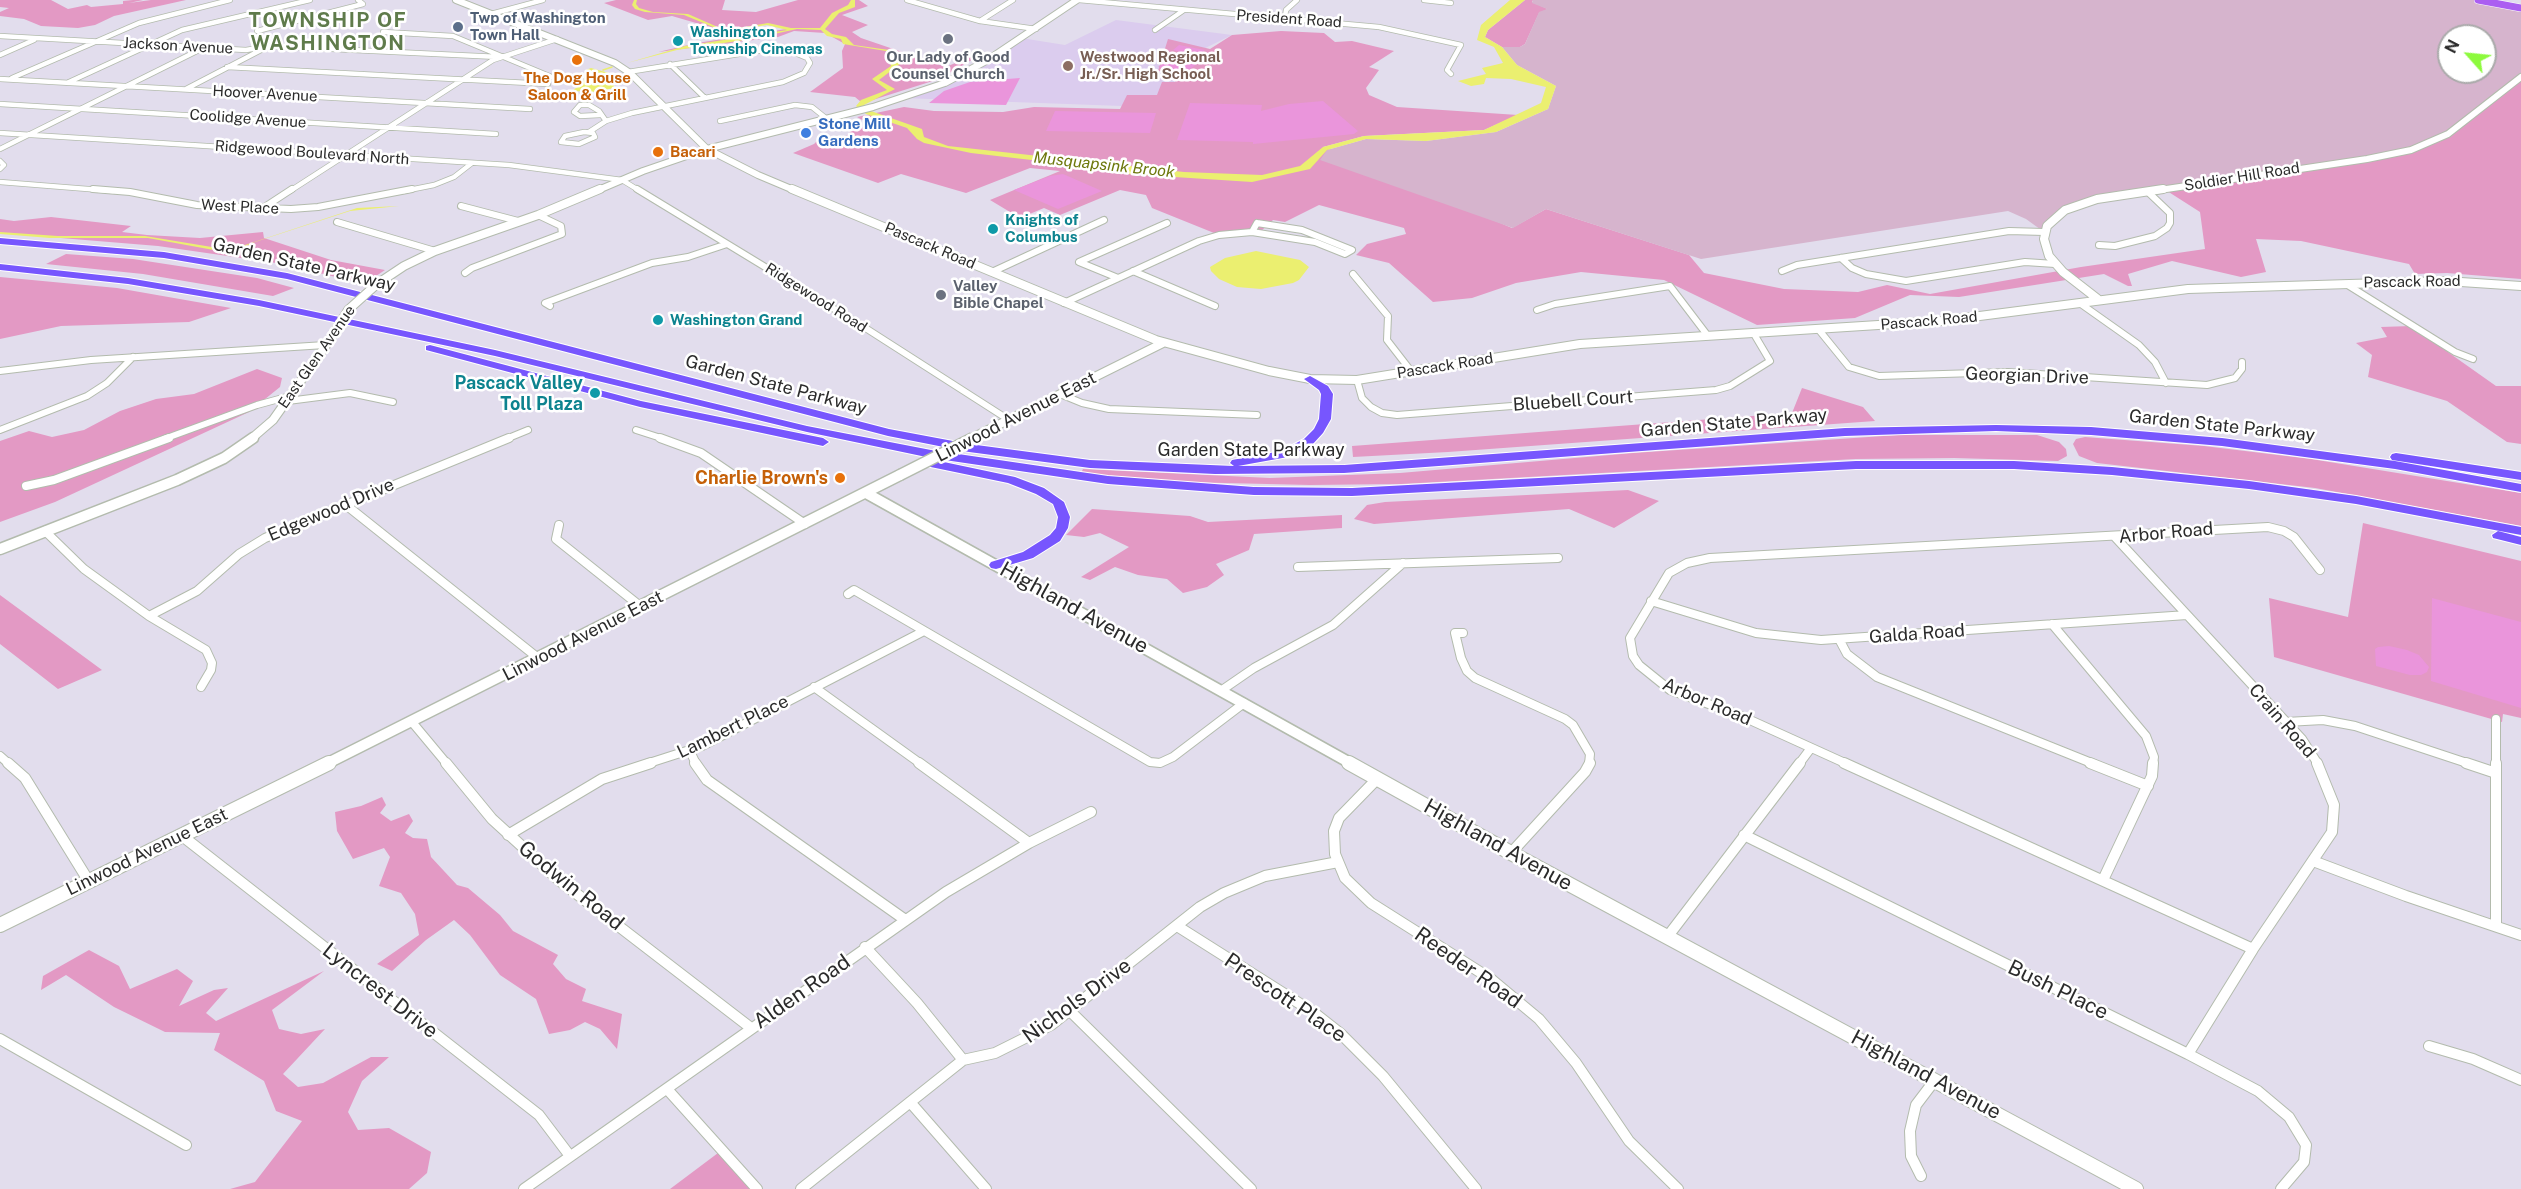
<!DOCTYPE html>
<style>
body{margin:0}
#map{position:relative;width:2521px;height:1189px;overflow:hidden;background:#e2dded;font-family:"Public Sans",sans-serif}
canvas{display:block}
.north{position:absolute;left:2437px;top:24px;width:60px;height:60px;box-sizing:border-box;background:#fff;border:2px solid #aaa;border-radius:50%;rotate:297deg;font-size:16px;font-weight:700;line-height:24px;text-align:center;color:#2b2b2b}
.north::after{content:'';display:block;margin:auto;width:21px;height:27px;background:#8dfa3d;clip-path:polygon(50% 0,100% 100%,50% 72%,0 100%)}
</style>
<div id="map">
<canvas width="2521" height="1189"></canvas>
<div class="north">N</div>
</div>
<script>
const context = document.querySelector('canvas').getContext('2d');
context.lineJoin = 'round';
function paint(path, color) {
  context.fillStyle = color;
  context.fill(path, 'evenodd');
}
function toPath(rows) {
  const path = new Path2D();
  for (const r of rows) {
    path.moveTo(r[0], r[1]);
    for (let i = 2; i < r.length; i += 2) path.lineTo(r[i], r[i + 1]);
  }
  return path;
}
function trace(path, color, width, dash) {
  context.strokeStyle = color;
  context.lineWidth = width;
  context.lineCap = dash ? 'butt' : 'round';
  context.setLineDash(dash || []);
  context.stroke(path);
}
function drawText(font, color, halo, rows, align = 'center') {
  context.font = font + ' "Public Sans",sans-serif';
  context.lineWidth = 5;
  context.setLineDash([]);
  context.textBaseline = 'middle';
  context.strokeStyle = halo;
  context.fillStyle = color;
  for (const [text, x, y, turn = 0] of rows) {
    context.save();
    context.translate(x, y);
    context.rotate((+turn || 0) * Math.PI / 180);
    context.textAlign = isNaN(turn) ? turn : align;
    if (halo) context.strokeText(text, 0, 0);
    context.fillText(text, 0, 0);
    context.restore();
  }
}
paint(toPath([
 [1116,20,1232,35,1158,71,1177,72,1175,83,1158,95,1128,95,1122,106,903,98,930,89,1021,38,1065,45]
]), '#dbccee');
paint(toPath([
 [0,0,51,0,68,9,87,5,91,7,123,4,123,1,133,0,143,0,129,3,151,0,186,0,114,16,95,25,78,28,41,26,24,19,0,16,0,12,9,8,0,7],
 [616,0,725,0,722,10,756,12,798,0,859,0,868,6,842,15,868,25,852,32,861,38,946,67,969,57,975,58,939,79,860,104,861,102,855,97,810,92,843,68,842,51,845,44,825,33,794,31,778,37,658,52,697,43,786,29,770,24,720,30,672,16,648,20,604,3],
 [1525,0,1533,0,1532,2,1548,9,1539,13,1525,44,1520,47,1502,47,1485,37,1488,30],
 [1281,31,1324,33,1335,42,1352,41,1394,51,1369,67,1379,70,1366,88,1369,95,1397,107,1518,115,1484,130,1364,136,1323,147,1512,228,1546,209,1689,255,1704,273,1784,289,1858,292,1887,285,1930,294,2081,267,2205,249,2200,212,2164,189,2521,77,2521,279,2447,273,2415,274,2409,264,2301,241,2256,239,2266,272,2241,277,2172,261,2128,274,2132,286,2128,286,2104,274,1959,297,1910,295,1855,318,1757,325,1664,280,1581,272,1516,283,1472,298,1433,302,1389,263,1356,255,1367,244,1406,234,1404,228,1319,205,1285,222,1273,220,1260,232,1219,235,1152,208,1146,195,1120,190,1060,215,1044,208,1020,218,990,200,1060,171,1030,168,966,193,901,174,878,183,793,153,814,144,820,138,845,137,853,129,873,126,857,117,904,107,934,111,1003,112,1034,107,1120,109,1127,95,1157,95,1162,82,1175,82,1177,72,1158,71,1168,39,1210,49,1232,35],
 [51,217,131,226,122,232,147,235,200,238,263,232,264,238,331,260,385,270,364,284,283,264,158,246,0,233,0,219,14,221],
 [66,254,133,259,257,278,294,288,273,296,143,274,46,264],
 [0,277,117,288,231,308,189,322,61,326,0,339],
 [2411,326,2496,386,2521,386,2521,444,2507,442,2447,401,2368,377,2372,355,2356,343,2387,337,2381,327],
 [257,369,282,378,280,387,249,412,55,502,0,522,0,441,29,431,52,437,84,430,120,411,156,399,194,394],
 [1802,388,1863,407,1875,421,1448,452,1353,457,1352,446,1792,413],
 [1898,435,2037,435,2059,442,2066,449,2067,456,2058,461,1954,458,1856,459,1401,484,1310,485,1182,482,1081,473,1083,469,1270,478,1400,473,1633,453],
 [2085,437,2204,446,2311,459,2521,493,2521,526,2315,488,2097,463,2079,456,2073,444,2076,439],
 [1628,490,1659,501,1614,528,1569,509,1374,524,1354,519,1367,505,1385,502],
 [1092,509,1190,516,1208,522,1342,515,1342,528,1254,534,1249,550,1216,564,1224,575,1207,587,1183,593,1167,579,1138,575,1115,567,1090,580,1081,577,1129,547,1100,533,1084,537,1066,535],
 [2363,523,2521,561,2521,718,2503,714,2502,722,2274,657,2269,598,2348,617],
 [0,595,102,670,58,689,0,644],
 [382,797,386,805,380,813,391,821,409,814,413,821,405,833,413,838,427,839,431,857,457,885,468,888,500,915,513,931,558,955,553,964,566,979,586,989,582,1001,622,1014,617,1049,600,1029,585,1022,570,1030,549,1034,536,999,500,975,470,935,454,920,426,940,392,971,377,964,419,935,415,914,401,893,379,886,390,857,384,848,353,859,337,831,335,812,361,806],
 [89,950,119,966,130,989,177,969,193,981,179,1006,214,990,228,988,206,1013,216,1021,324,971,272,1010,279,1029,301,1034,325,1029,283,1074,298,1087,323,1083,371,1057,389,1057,362,1081,348,1112,358,1130,389,1128,431,1152,427,1173,409,1189,230,1189,255,1182,302,1121,276,1111,264,1081,214,1050,220,1033,165,1032,114,1007,66,975,41,990,43,976],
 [722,1150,757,1189,670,1189]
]), '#e399c4');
paint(toPath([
 [1533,0,2478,0,2521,8,2521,77,2455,130,2411,150,2074,206,2044,232,2026,219,2008,211,1701,259,1546,209,1513,228,1320,160,1327,150,1366,139,1426,141,1496,132,1548,109,1556,86,1517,65,1502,47,1520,47,1525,44,1539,12,1547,9,1532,3],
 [2449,36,2485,36,2485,72,2449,72]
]), '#d6b4cd');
paint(toPath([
 [1179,45,1205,50,1200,54,1208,56,1186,72,1158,67,1181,52,1173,50],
 [1020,78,1006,105,929,103,944,91,970,82],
 [1323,101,1358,131,1354,134,1253,144,1253,142,1177,140,1190,103,1262,105,1261,111,1289,104],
 [1055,111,1156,113,1150,133,1046,131],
 [1063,174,1102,191,1058,209,1014,190,1050,176],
 [2432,598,2521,622,2521,708,2431,681],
 [2389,646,2407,650,2419,655,2429,667,2427,672,2421,675,2410,675,2376,666,2375,649,2378,647]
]), '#ea95db');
paint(toPath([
 [634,0,637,0,636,4,639,8,653,12,688,14,720,28,734,29,768,23,791,28,820,28,832,13,848,5,851,0,855,0,855,7,839,13,825,29,832,34,846,37,854,45,889,50,900,64,879,80,895,89,864,105,871,111,922,129,924,137,948,146,1184,172,1262,175,1300,166,1323,147,1364,136,1484,130,1541,103,1546,87,1511,79,1486,78,1484,84,1471,86,1458,81,1486,74,1482,68,1503,63,1494,47,1477,40,1481,25,1510,0,1525,0,1488,30,1485,37,1502,47,1517,65,1556,86,1548,109,1496,132,1426,141,1366,139,1327,150,1310,169,1252,182,1128,174,1118,170,971,153,924,143,917,139,907,128,866,114,856,106,861,100,887,90,872,79,891,66,886,51,843,44,841,39,827,36,821,30,797,29,751,39,677,50,627,63,685,46,787,30,767,25,734,30,718,29,684,15,645,12,635,9,632,5],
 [591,68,609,73,614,79,614,88,597,92,571,91,583,84,586,70],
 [399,206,350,211,255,242,230,253,148,238,50,238,0,234,0,232,58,236,145,236,230,250,357,208],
 [1256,251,1300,260,1309,267,1299,280,1293,283,1261,289,1237,287,1219,279,1211,271,1210,267,1225,258]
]), '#ebef70');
trace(toPath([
 [603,70,612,67]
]), '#ebef70', 1.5);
const streetFar3 = toPath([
 [907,0,980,21,1036,29],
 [1079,0,1379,27,1461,45,1447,70,1451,74],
 [1424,0,1451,3],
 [491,14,543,0],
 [1285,17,1286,10,1297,0],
 [980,21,1013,0],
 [1155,30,1184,10],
 [257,31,363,4,358,0],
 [383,32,453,36,559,80],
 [0,36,246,50,269,46,499,57],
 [0,55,34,40],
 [670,64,705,98],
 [227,67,548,84],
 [12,78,139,23,230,0],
 [0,79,530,109],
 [69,82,182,30,310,0],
 [186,89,261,50],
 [0,104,496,134],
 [600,115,580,116,574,112,580,105,589,105,599,111,606,121],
 [720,121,795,105,812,107,827,119],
 [584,132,593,133,595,137,579,144,561,142,565,136,584,132],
 [589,132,606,121,632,113,783,82,804,73,810,63,807,58,795,53,764,50,628,72],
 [0,133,509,165,622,180,640,191],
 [0,149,203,48],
 [0,161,4,165,0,169],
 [0,182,113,191],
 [290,191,493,60,557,39],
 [404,191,434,185,454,177,472,163]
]);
const streetFar2 = toPath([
 [93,189,130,192,197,205,291,209,318,207,412,189],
 [637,189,867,329,1009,420],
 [461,206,518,221],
 [263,208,292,189],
 [337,222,435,251],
 [1257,223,1302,230,1352,250,1345,254,1315,242,1252,232,1257,223],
 [2099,245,2115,246,2155,236,2167,228,2170,223,2170,213,2148,192],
 [1841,258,1852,268,1866,274,1906,281,2025,262,2055,264],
 [1133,271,1215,306],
 [1782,271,1797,265,2009,231,2044,232],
 [992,272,1104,220],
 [465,273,472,268,562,234,561,226,538,215],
 [1353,274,1388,316,1387,340,1411,371],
 [1118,278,1079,262,1167,223],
 [2346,284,2455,352,2473,359],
 [1064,303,1199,241,1219,235,1252,232],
 [2081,304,2139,345,2155,362,2166,383],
 [550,306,545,303,652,263,688,257,727,244],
 [1537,310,1555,304,1670,286,1708,336],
 [1819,330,1849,367,1879,376,2008,372,2207,385,2235,378,2242,369,2242,362],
 [0,371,91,360,325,345],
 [1357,380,1362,398,1371,407,1382,413,1397,415,1716,390,1730,386,1770,361,1754,334],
 [1060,394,1082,403,1109,409,1257,415],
 [288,401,350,393,393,402],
 [0,430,87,396,107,383,133,357],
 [636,430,664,439],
 [164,439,257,405,290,396],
 [506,439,528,430]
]);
const streetFar1 = toPath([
 [660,438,701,453,805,524],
 [26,486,54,480,169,438],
 [346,505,538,658],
 [559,525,556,539,640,606],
 [45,531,84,569,149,616,206,650,212,663,211,670,201,687],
 [2115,537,2302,739,2318,764],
 [1298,567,1558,558],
 [848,594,854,590,1150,762,1160,763,1173,757,1244,703],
 [1651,601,1756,633,1821,640,2187,615],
 [149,616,197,591,239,554,265,538,509,438],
 [2052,624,2146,736,2154,757,2153,764],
 [1463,633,1455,633,1461,658,1467,671,1475,678,1565,719,1573,725,1590,754,1589,764],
 [1839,639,1847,654,1877,677,2094,764],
 [814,687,921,764],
 [1222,690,1254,668,1333,625,1403,563],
 [2496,719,2496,764],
 [412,722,447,764],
 [2286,722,2323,720,2355,726,2470,764],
 [690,751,696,764],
 [0,756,9,764],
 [646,764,702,746,924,631],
 [1799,764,1811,748],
 [1847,764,1739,715,1670,690,1639,665,1633,656,1630,638,1669,573,1687,563,1710,558,2268,527,2284,531,2294,537,2320,570]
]);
const street = toPath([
 [8,763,25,778,88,880],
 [446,763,492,819,560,881,751,1028],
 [695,763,707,780,904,919],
 [919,763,1029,843],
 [1844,763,2253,949],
 [2090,763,2148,786],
 [2466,763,2496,773],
 [2496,763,2496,925],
 [1378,778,1339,818,1334,831,1335,854,1345,878,1371,903,1491,979,1539,1019,1576,1063,1629,1141,1678,1189],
 [181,835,539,1115,570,1156],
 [508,835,602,779,651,763],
 [1744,835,2188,1054,2258,1091,2289,1117,2306,1145,2304,1162,2281,1189],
 [1511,853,1585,772,1590,763],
 [2313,861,2406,896,2521,935],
 [2103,880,2152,776,2153,763],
 [1177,926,1313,1012,1341,1034,1383,1076,1476,1189],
 [1668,936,1800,763],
 [865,947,917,1003,963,1060],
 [1070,1011,1251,1189],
 [0,1039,186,1145],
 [2429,1046,2473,1059,2521,1080],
 [2188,1054,2253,949,2332,832,2334,805,2317,763],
 [667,1089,757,1189],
 [910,1102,986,1189],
 [1921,1176,1911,1156,1910,1131,1916,1105,1935,1080],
 [524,1189,946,892,1029,843,1091,812],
 [801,1189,963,1060,995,1053,1051,1025,1200,907,1224,893,1265,876,1338,862]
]);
const secondaryFar3 = toPath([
 [456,0,615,63,630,73,707,149,758,175,796,191],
 [596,191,643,171,707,149,873,107,945,83,986,61,1077,0],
 [2153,191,2367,159,2411,150,2448,134,2521,77]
]);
const secondaryFar2 = toPath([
 [792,189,1156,340,1269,371,1310,379,1357,380,1580,344,1941,321,2188,289,2446,281,2521,286],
 [377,284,404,266,435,251,538,215,600,189],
 [2099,300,2063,272,2049,256,2044,239,2047,226,2065,210,2097,199,2163,189],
 [986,431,1163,343],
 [251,439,273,420,329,341]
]);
const secondaryFar1 = toPath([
 [866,493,1352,764],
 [0,549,177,480,224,458,253,438],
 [326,764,900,475]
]);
const secondary = toPath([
 [1349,763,1511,853,2136,1189],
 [0,925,329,763]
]);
const primary = toPath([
 [2478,0,2521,8]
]);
const highway = toPath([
 [0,238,164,252,287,273,889,429,969,444,1090,460,1234,466,1230,463,1232,460,1281,451,1304,439,1314,429,1319,419,1321,394,1319,390,1304,379,1310,376,1328,386,1333,394,1331,419,1323,433,1312,445,1288,457,1238,466,1344,465,1845,428,1996,425,2091,427,2222,438,2395,461,2521,484,2521,492,2395,469,2222,446,2091,435,1996,431,1845,436,1344,473,1215,474,1090,468,969,452,888,436,287,279,164,258,0,244,0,238],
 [0,264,128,278,259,300,495,350,807,426,931,450,1108,476,1254,487,1352,488,1856,461,2014,461,2112,467,2249,481,2356,496,2521,527,2521,535,2356,504,2249,489,2112,475,2014,469,1856,469,1352,496,1254,495,1108,484,931,458,807,432,495,356,259,306,128,284,0,270,0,264],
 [430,345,641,401,823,438,829,442,823,446,640,407,426,350,426,346,430,345],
 [2396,453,2521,472,2521,480,2392,460,2390,457,2392,454,2396,453],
 [925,458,1015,477,1044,488,1064,502,1070,517,1068,528,1060,541,1033,558,996,569,991,568,989,565,991,562,1023,552,1050,535,1056,528,1058,517,1053,504,1036,494,1008,483,921,465,919,462,921,459,925,458],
 [2498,531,2521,537,2521,545,2493,538,2492,535,2498,531]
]);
trace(streetFar3, '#b3bbad', 6);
trace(streetFar2, '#b3bbad', 8);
trace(streetFar1, '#b3bbad', 10);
trace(street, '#b3bbad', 12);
trace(secondaryFar3, '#b3bbad', 8);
trace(secondaryFar2, '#b3bbad', 10);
trace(secondaryFar1, '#b3bbad', 13);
trace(secondary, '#b3bbad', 16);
trace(primary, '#fff', 8);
trace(highway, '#fff', 2);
trace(streetFar3, '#fff', 4.5);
trace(streetFar2, '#fff', 6);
trace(streetFar1, '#fff', 8);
trace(street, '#fff', 10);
trace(secondaryFar3, '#fff', 6);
trace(secondaryFar2, '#fff', 8);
trace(secondaryFar1, '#fff', 10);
trace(secondary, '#fff', 14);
trace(primary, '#ab5ef1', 7);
paint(highway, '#7756fe');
const secondaryBridgeFar1 = toPath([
 [329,341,348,310,377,284],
 [970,439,986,431]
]);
const secondaryBridge = toPath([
 [900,475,973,438]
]);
trace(secondaryBridgeFar1, '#b3bbad', 10, []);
trace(secondaryBridge, '#b3bbad', 13, []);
trace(secondaryBridgeFar1, '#fff', 8);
trace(secondaryBridge, '#fff', 10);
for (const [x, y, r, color] of [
 [458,27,6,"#5c6f8a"],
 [948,39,6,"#6b7280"],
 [678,41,6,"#0f9aa8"],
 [577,60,6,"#e8710a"],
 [1068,66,6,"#8d6e63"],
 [806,133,6,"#3f7fe0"],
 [658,152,6,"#e8710a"],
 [993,229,6,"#0f9aa8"],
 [941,295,6,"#6b7280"],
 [658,320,6,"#0f9aa8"],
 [595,393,6,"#0f9aa8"],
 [840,478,6,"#e8710a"]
]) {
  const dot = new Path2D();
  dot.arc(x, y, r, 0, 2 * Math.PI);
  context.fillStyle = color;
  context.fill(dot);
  trace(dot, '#fff', 2);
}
drawText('bold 15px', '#4e5e75', '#fff', [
 ["Twp of Washington",470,18],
 ["Town Hall",470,35]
], 'left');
drawText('15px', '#2b2b2b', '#fff', [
 ["President Road",1289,19,4],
 ["Jackson Avenue",178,46,3],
 ["Hoover Avenue",265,94,3],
 ["Coolidge Avenue",248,119,4],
 ["Ridgewood Boulevard North",312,153,4],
 ["Soldier Hill Road",2242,177,-9],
 ["West Place",240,207,3],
 ["Pascack Road",930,246,23],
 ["Pascack Road",2412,282,-1],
 ["Ridgewood Road",816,298,32],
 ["Pascack Road",1929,321,-5],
 ["East Glen Avenue",317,357,-55],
 ["Pascack Road",1445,366,-9]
]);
drawText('bold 15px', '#0d838f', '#fff', [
 ["Washington",690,32],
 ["Township Cinemas",690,49],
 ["Knights of",1005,220],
 ["Columbus",1005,237],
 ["Washington Grand",670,320]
], 'left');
drawText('bold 15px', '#5b616d', '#fff', [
 ["Our Lady of Good",948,57],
 ["Counsel Church",948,74],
 ["Valley",953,286,"left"],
 ["Bible Chapel",953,303,"left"]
]);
drawText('bold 15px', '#785e54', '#fff', [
 ["Westwood Regional",1080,57],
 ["Jr./Sr. High School",1080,74]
], 'left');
drawText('bold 15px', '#c56008', '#fff', [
 ["The Dog House",577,78],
 ["Saloon & Grill",577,95],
 ["Bacari",670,152,"left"]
]);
drawText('bold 15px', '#366cbe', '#fff', [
 ["Stone Mill",818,124],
 ["Gardens",818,141]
], 'left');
drawText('italic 16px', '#6e790e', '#fff', [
 ["Musquapsink Brook",1104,165,6]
]);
drawText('18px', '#2b2b2b', '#fff', [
 ["Garden State Parkway",304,265,13],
 ["Georgian Drive",2027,376,2],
 ["Garden State Parkway",776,385,15],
 ["Bluebell Court",1573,401,-4],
 ["Linwood Avenue East",1016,417,-27],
 ["Garden State Parkway",1734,423,-5],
 ["Garden State Parkway",2222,426,6],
 ["Garden State Parkway",1251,450],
 ["Edgewood Drive",331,510,-23],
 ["Arbor Road",2166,533,-5],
 ["Galda Road",1917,634,-4],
 ["Linwood Avenue East",583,636,-27],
 ["Arbor Road",1707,702,23],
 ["Crain Road",2282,721,49],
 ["Lambert Place",733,727,-26],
 ["Linwood Avenue East",147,852,-26]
]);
drawText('bold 18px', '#0d838f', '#fff', [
 ["Pascack Valley",583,383],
 ["Toll Plaza",583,404]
], 'right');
drawText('bold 18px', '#c56008', '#fff', [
 ["Charlie Brown's",828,478]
], 'right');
context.letterSpacing = '1.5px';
drawText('bold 20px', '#5f7b4b', '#fff', [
 ["TOWNSHIP OF",328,21],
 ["WASHINGTON",328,44]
]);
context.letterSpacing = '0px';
drawText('21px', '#2b2b2b', '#fff', [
 ["Highland Avenue",1074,608,29],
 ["Highland Avenue",1498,845,29],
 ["Godwin Road",571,886,39],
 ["Reeder Road",1468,968,35],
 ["Bush Place",2058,990,26],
 ["Lyncrest Drive",380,991,38],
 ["Alden Road",802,992,-35],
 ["Prescott Place",1285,998,34],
 ["Nichols Drive",1077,1001,-36],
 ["Highland Avenue",1926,1075,28]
]);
</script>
